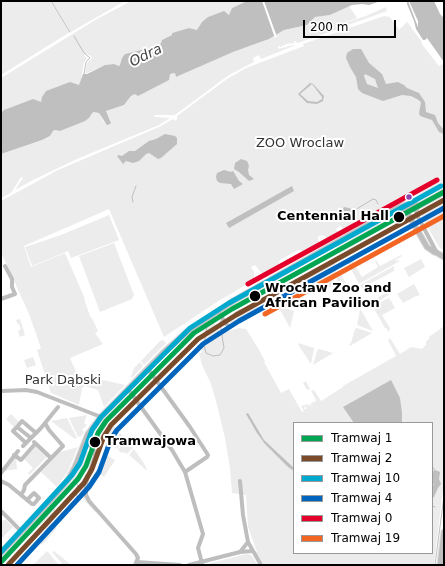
<!DOCTYPE html>
<meta charset="utf-8">
<style>
body{margin:0}
#map{position:relative;width:445px;height:566px;overflow:hidden;background:#fff;font-family:"DejaVu Sans",sans-serif}
canvas{display:block}
.frame{position:absolute;inset:0;border:2px solid #000;pointer-events:none}
.legend{position:absolute;left:293px;top:422px;width:140px;height:132px;box-sizing:border-box;background:#fff;border:1px solid #999;margin:0;padding:5px 7px;list-style:none;font-size:12px;color:#000}
.legend li{display:flex;align-items:center;gap:8px;height:20px}
.legend b{width:20px;border:1px solid #999}
.scale{position:absolute;left:303px;top:20px;width:93px;height:18px;box-sizing:border-box;border:2px solid #000;border-top:0;padding-left:5px;font-size:12px;line-height:14px;white-space:nowrap;color:#000;-webkit-text-stroke:3px #fff;paint-order:stroke}
</style>
<div id="map">
<canvas width="445" height="566"></canvas>
<div class="frame"></div>
<ul class="legend">
<li><b style="height:5px;background:#00a651"></b>Tramwaj 1</li>
<li><b style="height:5px;background:#7a4b2a"></b>Tramwaj 2</li>
<li><b style="height:5px;background:#00a9ce"></b>Tramwaj 10</li>
<li><b style="height:5px;background:#0065bd"></b>Tramwaj 4</li>
<li><b style="height:5px;background:#e4002b"></b>Tramwaj 0</li>
<li><b style="height:5px;background:#f26522"></b>Tramwaj 19</li>
</ul>
<div class="scale">200 m</div>
</div>
<script>
const context = document.querySelector('canvas').getContext('2d');
context.lineJoin = 'round';
function paint(path, color) {
  context.fillStyle = color;
  context.fill(path, 'evenodd');
}
function toPath(rows) {
  const path = new Path2D();
  for (const r of rows) {
    path.moveTo(r[0], r[1]);
    for (let i = 2; i < r.length; i += 2) path.lineTo(r[i], r[i + 1]);
  }
  return path;
}
function trace(path, color, width, dash) {
  context.strokeStyle = color;
  context.lineWidth = width;
  context.lineCap = dash ? 'butt' : 'round';
  context.setLineDash(dash || []);
  context.stroke(path);
}
function drawText(font, color, halo, rows, align = 'center') {
  context.font = font + ' "DejaVu Sans",sans-serif';
  context.lineWidth = 4;
  context.setLineDash([]);
  context.textBaseline = 'middle';
  context.strokeStyle = halo;
  context.fillStyle = color;
  for (const [text, x, y, turn = 0] of rows) {
    context.save();
    context.translate(x, y);
    context.rotate((+turn || 0) * Math.PI / 180);
    context.textAlign = isNaN(turn) ? turn : align;
    if (halo) context.strokeText(text, 0, 0);
    context.fillText(text, 0, 0);
    context.restore();
  }
}
paint(toPath([
 [1,1,50,1,70,32,1,75],
 [51,1,125,1,71,32],
 [131,1,247,1,232,8,229,15,226,13,217,14,208,17,197,30,189,28,172,33,172,35,161,41,159,47,153,47,125,54,121,62,120,65,119,66,114,64,105,65,85,74,87,63,92,58,91,56,86,54,84,55,87,59,84,62,81,80,79,85,46,91,41,102,39,102,2,118,1,120,1,78,97,19],
 [349,6,357,18,323,30,366,16,386,7,387,11,301,42,297,43,296,41,294,41,295,43,287,44,280,47,280,46,278,46,279,49,285,47,286,48,287,46,296,45,261,59,259,55,253,58,254,62,229,75,175,115,154,115,155,117,170,118,159,125,77,159,31,181,15,190,23,178,21,177,11,193,1,198,1,154,42,140,50,136,53,131,55,130,60,131,89,118,93,112,99,113,104,122,111,122,106,111,124,105,131,96,169,76,170,74,175,73,176,77,233,52,269,39,284,30,307,25,315,17,330,15],
 [384,16,390,17,399,30,407,22,408,23,422,42,421,43,439,66,442,64,444,66,444,184,429,192,412,196,406,194,398,198,343,229,340,226,336,229,338,232,328,238,322,235,318,237,319,243,306,251,298,250,280,260,278,266,263,275,255,265,251,267,254,272,254,280,217,302,164,337,109,209,24,246,31,267,65,253,85,299,84,299,90,316,93,320,98,331,95,333,103,344,70,358,77,374,125,385,104,407,98,390,85,386,82,388,79,405,51,393,37,350,41,348,29,314,1,252,1,201,58,170,159,127,173,119,176,121,177,119,177,116,227,79,246,68,304,46,303,44],
 [444,197,444,251,439,247,422,217,422,214,425,208],
 [399,212,385,221,385,222,336,248,337,246,355,235],
 [109,215,119,240,71,258,68,251,32,266,25,247,61,235],
 [390,223,391,224,339,254,337,251],
 [114,243,134,295,132,299,100,312,79,256],
 [401,255,402,256,395,260,396,261,399,260,399,261,398,262,359,284,347,262,350,260,354,260,353,262,362,277,378,267,375,261,376,260,380,266],
 [421,259,425,267,409,277,404,268],
 [333,261,336,265,308,281,305,277],
 [394,266,394,271,362,288,360,285],
 [336,270,332,287,315,282],
 [339,271,351,292,335,288],
 [414,284,420,295,417,296,416,296,403,303,397,294],
 [300,291,295,308,279,304],
 [387,292,389,295,372,305,370,302],
 [390,297,389,299,391,301,393,302,392,303,395,308,382,315,390,328,389,332,386,328,385,328,373,307],
 [262,300,263,303,258,305,260,308,237,324,230,323,226,318,239,309,254,305],
 [278,306,294,311,290,328],
 [360,310,361,310,373,331,357,325],
 [20,319,25,335,20,337,18,331,21,329,19,324,18,324,16,320],
 [214,322,220,332,224,332,239,328,246,329,258,348,265,361,264,362,281,393,289,389,302,412,304,411,301,406,304,405,305,407,304,409,307,409,304,404,307,405,308,408,307,404,312,406,310,404,313,402,314,403,313,402,315,402,316,400,310,389,307,390,303,383,306,381,311,391,314,390,321,401,343,387,343,386,396,356,388,340,390,338,400,354,411,347,422,349,426,345,426,341,429,339,429,337,444,326,444,481,434,565,263,565,255,553,257,552,248,527,246,495,232,493,230,468,225,438,216,401,211,384,202,365,199,353,201,353,202,352,201,345,205,332,199,331],
 [294,423,432,423,432,553,294,553],
 [357,328,372,333,350,346,349,344,351,343,355,329],
 [163,340,166,343,144,365,141,361,160,341],
 [298,343,314,348,311,364,299,346],
 [319,349,333,353,313,365,317,351],
 [33,357,36,365,27,368,24,360],
 [140,362,143,366,132,378,131,376,134,368],
 [11,414,19,422,14,427,6,419],
 [87,415,84,423,87,425,82,430,84,432,81,436,78,437,69,418],
 [67,418,77,438,75,439,51,421],
 [108,420,109,421,96,446,95,445,101,430],
 [111,422,119,432,110,443,102,436],
 [120,433,126,439,117,449,111,444],
 [126,440,133,448,127,454,124,452,122,453,118,450],
 [36,445,48,456,29,475,28,473,33,468,24,459],
 [78,447,68,471,57,487,41,472,60,452],
 [134,449,143,462,147,469,146,470,129,455],
 [84,450,89,452,81,472,73,482,71,479,79,465],
 [105,454,115,460,104,477,98,473],
 [14,458,16,458,17,469,3,471],
 [85,474,87,474,84,482,84,494,86,499,96,511,95,512,79,494],
 [71,493,73,495,66,502,68,503,62,510,65,516,60,514,57,510],
 [55,498,58,500,28,530,26,529],
 [55,507,55,511,31,534,30,533],
 [56,511,58,515,51,522,57,528,42,545,39,541,49,533,45,528,43,529,41,525],
 [6,520,13,527,1,539,1,521],
 [47,551,59,565,33,565],
 [54,551,59,555,71,565,63,565,52,552],
 [246,554,249,554,252,556,258,565,203,565]
]), '#ececec');
paint(toPath([
 [247,1,381,1,369,5,362,4,352,5,330,15,315,17,307,25,284,30,269,39,233,52,176,77,175,73,170,74,169,80,138,96,135,94,131,96,124,105,106,111,111,123,110,124,107,125,99,113,93,112,89,118,85,121,60,131,55,130,53,131,50,136,42,140,1,154,1,113,4,110,33,99,41,102,42,97,46,91,70,82,79,85,83,74,87,74,105,65,114,64,119,66,120,65,122,58,125,54,153,47,159,47,162,40,172,35,172,33,189,28,197,30,202,22,208,17,224,11,229,15,232,8],
 [406,1,408,1,418,27,418,21,409,1,434,1,440,14,444,18,444,62,427,38,425,40,423,40,416,29,414,21,407,4,407,1],
 [353,49,361,49,369,63,382,74,386,84,398,82,404,85,407,88,419,93,425,102,426,112,435,115,438,123,444,130,444,134,439,132,432,120,420,116,419,113,421,102,417,99,411,96,402,95,383,101,362,93,358,89,356,77,350,67,346,58,347,53],
 [365,74,375,79,378,88,367,84,364,76],
 [310,83,313,84,324,96,323,101,317,104,307,103,298,94],
 [312,84,322,97,322,99,317,102,308,101,300,94],
 [165,134,175,136,177,138,177,144,161,158,158,159,149,153,146,154,139,161,133,163,126,161,123,164,117,156,119,155,122,156,129,151,135,151,149,141,156,139],
 [241,159,247,161,249,166,248,170,249,175,254,179,249,181,239,172,234,169,235,163],
 [224,170,231,172,233,171,239,181,243,184,234,189,231,184,220,183,217,181,216,177,217,173],
 [292,186,294,191,229,228,226,223],
 [344,207,353,209,353,214,349,216,343,215,342,213,344,212,341,211],
 [391,380,400,398,402,413,402,423,354,423,343,407],
 [248,413,264,440,294,468,294,471,288,467,265,444,257,433,246,414],
 [435,470,440,472,439,479,441,484,438,488,434,497,432,498,432,487,434,484,432,484,432,472]
]), '#bfbfbf');
paint(toPath([
 [262,1,264,1,277,37,275,38]
]), '#fff');
trace(toPath([
 [51,1,70,32],
 [74,36,84,53,90,58,86,62,84,74],
 [133,202,132,197,136,186],
 [355,210,373,199,376,200,378,204],
 [432,466,435,471],
 [432,506,435,507]
]), '#bfbfbf', 1);
const major = toPath([
 [412,205,408,210,408,214,427,247,434,252,437,253,444,257],
 [394,212,413,209,444,192],
 [1,553,47,504,68,480,75,467,88,434,101,417,164,352,187,332,235,300,399,207,405,205,419,205],
 [440,565,444,532]
]);
trace(major, '#dbdbdb', 7);
trace(toPath([
 [419,206,416,211,417,215,437,253],
 [1,299,15,294,12,287,12,279,5,266],
 [218,311,226,324,230,327],
 [148,369,190,427,208,455,207,457,185,472],
 [128,389,172,450,185,472,203,534,198,548,202,563],
 [1,391,26,390,37,392,101,417],
 [17,427,13,431,26,443],
 [31,438,17,427,22,421,36,433],
 [86,440,94,451,95,456,86,483,86,495,89,501,136,554,138,558,135,565],
 [34,442,51,458],
 [23,446,41,428,58,407],
 [14,455,21,460,35,444],
 [1,473,18,451],
 [1,481,9,485,32,504,34,504,39,498,34,493,27,500],
 [240,481,243,515,248,542,261,565],
 [21,495,24,490,25,485,63,446,49,430,45,423],
 [1,511,21,531],
 [240,552,248,542],
 [137,562,180,565],
 [189,565,240,552,252,551]
]), '#bebebe', 4);
trace(major, '#bebebe', 5);
trace(toPath([
 [214,318,207,326,204,345,206,353,213,356,220,355,224,348,220,323,222,318,229,311],
 [77,497,76,491,78,484],
 [435,565,444,496]
]), '#bebebe', 1);
trace(toPath([
 [1,562,78,479,86,466,98,433,106,421,194,333,232,309,444,192]
]), '#00a651', 5);
trace(toPath([
 [8,565,84,483,92,469,104,436,111,425,198,339,236,315,444,200]
]), '#7a4b2a', 5);
trace(toPath([
 [1,552,72,475,80,463,92,430,101,417,190,328,229,303,441,186]
]), '#00a9ce', 5);
trace(toPath([
 [17,565,89,487,99,472,111,439,117,430,203,344,239,321,444,208]
]), '#0065bd', 5);
trace(toPath([
 [248,284,437,180]
]), '#e4002b', 5);
trace(toPath([
 [265,314,444,216]
]), '#f26522', 5);
for (const [x, y, r, color] of [
 [409,197,3.5,"#8e44ad"],
 [399,217,6,"#000"],
 [255,296,6,"#000"],
 [95,442,6,"#000"]
]) {
  const dot = new Path2D();
  dot.arc(x, y, r, 0, 2 * Math.PI);
  context.fillStyle = color;
  context.fill(dot);
  trace(dot, '#fff', 1.5);
}
drawText('13px', '#333', '#fff', [
 ["ZOO Wroclaw",300,144],
 ["Park Dąbski",63,381]
]);
drawText('bold 13px', '#000', '#fff', [
 ["Centennial Hall",389,217,"right"],
 ["Wrocław Zoo and",265,289],
 ["African Pavilion",265,304],
 ["Tramwajowa",105,442]
], 'left');
drawText('italic 14px', '#444', '#fff', [
 ["Odra",146,56,-26]
]);
</script>
